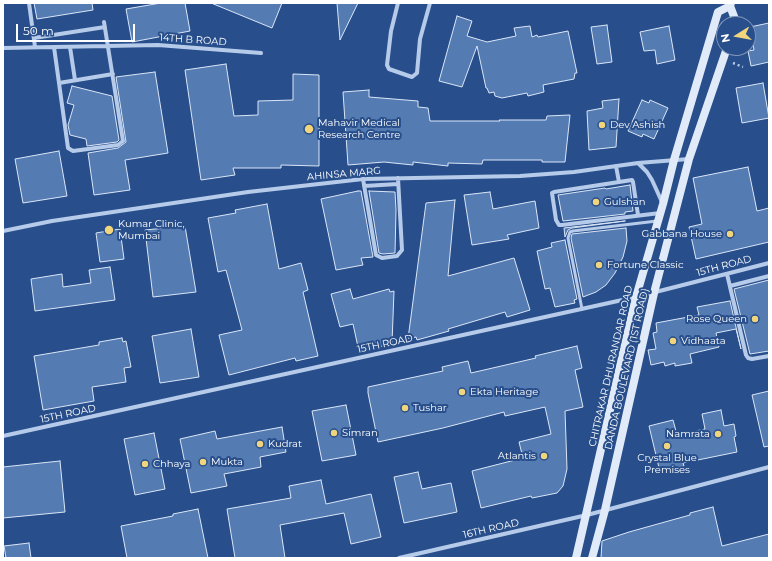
<!DOCTYPE html>
<style>
body{margin:0}
#map{position:relative;width:772px;height:561px;overflow:hidden;background:#284f8b;font-family:Montserrat,sans-serif}
canvas{display:block}
.frame{position:absolute;inset:0;border:4px solid #fff;pointer-events:none}
.north{position:absolute;left:716px;top:16px;width:40px;height:40px;box-sizing:border-box;background:#284f8b;border:1px solid #7e95b9;border-radius:50%;rotate:259deg;font-size:11px;font-weight:700;line-height:16px;text-align:center;color:#fff}
.north::after{content:'';display:block;margin:auto;width:14px;height:18px;background:#f1d57c;clip-path:polygon(50% 0,100% 100%,50% 72%,0 100%)}
.scale{position:absolute;left:16px;top:24px;width:119px;height:18px;box-sizing:border-box;border:2px solid #fff;border-top:0;padding-left:5px;font-size:12px;line-height:14px;white-space:nowrap;color:#fff;-webkit-text-stroke:3px #284f8b;paint-order:stroke}
</style>
<div id="map">
<canvas width="772" height="561"></canvas>
<div class="frame"></div>
<div class="north">N</div>
<div class="scale">50 m</div>
</div>
<script>
const context = document.querySelector('canvas').getContext('2d');
context.lineJoin = 'round';
function paint(path, color) {
  context.fillStyle = color;
  context.fill(path, 'evenodd');
}
function toPath(rows) {
  const path = new Path2D();
  for (const r of rows) {
    path.moveTo(r[0], r[1]);
    for (let i = 2; i < r.length; i += 2) path.lineTo(r[i], r[i + 1]);
  }
  return path;
}
function trace(path, color, width, dash) {
  context.strokeStyle = color;
  context.lineWidth = width;
  context.lineCap = dash ? 'butt' : 'round';
  context.setLineDash(dash || []);
  context.stroke(path);
}
function drawText(font, color, halo, rows, align = 'center') {
  context.font = font + ' Montserrat,sans-serif';
  context.lineWidth = 4;
  context.setLineDash([]);
  context.textBaseline = 'middle';
  context.strokeStyle = halo;
  context.fillStyle = color;
  for (const [text, x, y, turn = 0] of rows) {
    context.save();
    context.translate(x, y);
    context.rotate((+turn || 0) * Math.PI / 180);
    context.textAlign = isNaN(turn) ? turn : align;
    if (halo) context.strokeText(text, 0, 0);
    context.fillText(text, 0, 0);
    context.restore();
  }
}
const building = toPath([
 [34,3,92,3,93,10,37,19,34,3],
 [161,3,185,3,190,31,132,42,126,9,161,3],
 [211,3,282,3,272,28,211,3],
 [337,3,358,3,340,40,337,3],
 [457,16,472,21,467,36,487,42,516,36,514,28,530,26,532,37,537,35,538,37,568,31,577,73,575,73,574,79,543,85,544,92,528,96,527,93,502,98,495,96,494,92,489,93,487,88,486,88,477,46,462,87,439,81,457,16],
 [769,23,769,62,751,66,748,51,754,50,750,27,769,23],
 [607,25,612,62,597,64,591,27,607,25],
 [669,26,675,60,657,64,655,50,644,51,640,32,669,26],
 [226,64,234,116,258,115,258,101,293,100,293,74,319,75,319,166,281,165,281,168,233,168,235,175,201,180,185,70,226,64],
 [155,72,168,153,125,160,130,190,94,195,88,153,118,148,126,142,116,77,155,72],
 [763,83,769,118,742,123,736,88,763,83],
 [72,86,112,96,119,140,117,142,87,146,86,139,70,135,68,125,74,105,67,103,72,86],
 [369,90,369,97,418,101,418,107,428,108,430,121,500,121,499,120,546,120,547,116,570,115,565,162,542,162,542,160,483,160,482,164,448,163,448,166,413,162,413,165,384,162,348,165,343,92,369,90],
 [619,99,616,147,589,150,587,111,603,108,602,101,619,99],
 [642,100,649,103,650,100,668,108,654,139,643,134,642,137,628,131,642,100],
 [59,151,67,196,23,203,15,159,59,151],
 [748,167,757,211,769,208,769,242,696,259,689,227,702,224,693,178,748,167],
 [630,185,633,211,625,212,625,214,563,221,558,195,605,188,606,189,630,185],
 [358,191,361,191,373,257,361,258,363,265,336,270,321,199,358,191],
 [369,191,395,192,396,210,395,253,383,254,379,253,369,191],
 [490,192,493,209,535,201,539,228,507,235,509,239,472,245,464,195,490,192],
 [455,200,448,276,514,258,530,310,507,317,505,312,448,329,449,331,417,340,416,337,408,339,426,203,455,200],
 [267,204,279,269,301,263,308,290,303,292,318,356,296,361,295,358,229,375,219,335,242,330,226,270,218,272,208,218,236,213,235,210,267,204],
 [625,221,572,228,568,230,565,237,564,228,625,221],
 [185,226,196,292,153,297,145,230,185,226],
 [626,228,627,241,623,257,615,273,606,285,596,292,583,297,571,238,572,234,626,228],
 [120,229,124,259,100,262,96,233,120,229],
 [565,240,577,299,574,300,575,303,555,307,550,288,545,289,537,251,552,247,551,243,565,240],
 [110,267,115,300,35,311,31,279,62,274,63,287,91,283,89,270,110,267],
 [769,280,769,351,750,354,734,289,769,280],
 [350,289,353,299,389,289,390,292,394,291,392,343,379,347,377,342,358,347,353,324,340,327,331,294,350,289],
 [730,301,741,349,736,329,716,333,719,347,690,354,692,363,675,366,675,363,665,366,664,362,651,365,648,350,656,349,653,333,657,332,656,323,699,315,697,307,730,301],
 [191,329,199,377,160,383,152,336,191,329],
 [122,338,123,342,126,341,131,367,124,368,126,382,92,387,94,401,43,410,34,356,99,345,99,342,122,338],
 [577,346,582,368,575,370,583,407,565,411,567,469,563,486,557,493,532,498,531,496,481,508,472,471,523,458,519,442,551,434,545,407,505,416,504,412,443,428,378,442,368,393,368,387,443,371,442,367,468,361,471,373,536,358,535,356,577,346],
 [769,391,769,446,764,447,752,395,769,391],
 [346,405,356,455,322,461,312,411,346,405],
 [721,410,724,426,734,424,736,436,734,437,737,452,683,463,684,466,660,472,649,426,673,420,677,435,705,429,702,414,721,410],
 [282,427,286,452,260,457,261,467,224,474,227,486,191,493,180,439,215,431,217,439,282,427],
 [154,433,165,489,135,495,124,439,154,433],
 [60,461,65,512,3,518,3,467,60,461],
 [418,472,422,489,451,483,457,512,404,523,394,477,418,472],
 [321,480,326,504,371,494,381,537,351,544,344,513,280,525,285,558,235,558,227,509,291,498,289,486,321,480],
 [713,507,722,546,769,534,769,558,601,558,602,541,629,532,690,515,690,513,713,507],
 [198,509,208,558,127,558,121,526,173,516,173,514,198,509],
 [29,543,31,558,6,558,4,546,29,543]
]);
paint(building, '#557bb3');
trace(building, '#dae6f7', 1);
trace(toPath([
 [733,63,743,67]
]), '#b6cbea', 2.5, [2, 3]);
trace(toPath([
 [582,309,568,238,570,232,573,231,657,221]
]), '#b6cbea', 3);
trace(toPath([
 [29,3,35,47],
 [398,3,391,31,387,65,389,69,412,77,417,73,420,39,430,3],
 [34,38,105,27],
 [54,47,68,148,73,151,118,145,123,141,104,22],
 [70,47,75,80],
 [3,48,158,45,261,53],
 [59,83,113,74],
 [638,163,647,172,652,180,662,202],
 [616,166,619,182],
 [363,179,376,255,382,258,397,256,402,250,398,178],
 [364,186,398,184],
 [638,215,633,182,632,180,554,192,552,193,556,220,559,225,562,225,660,213],
 [3,231,52,221,248,192,363,179,520,176,574,172,638,163,689,159],
 [727,274,746,355,748,358,752,359,769,356],
 [730,286,769,276],
 [3,436,636,297,769,263],
 [399,558,587,515,769,467]
]), '#b6cbea', 4);
trace(toPath([
 [730,6,735,19,734,24],
 [576,558,636,297,663,204,674,160,718,12,730,6,731,3],
 [592,558,605,510,654,293,689,159,727,48]
]), '#e1eaf8', 8);
for (const [x, y, r, color] of [
 [602,125,4,"#f1d57c"],
 [309,129,5,"#f1d57c"],
 [596,202,4,"#f1d57c"],
 [109,230,5,"#f1d57c"],
 [730,234,4,"#f1d57c"],
 [599,265,4,"#f1d57c"],
 [755,319,4,"#f1d57c"],
 [673,341,4,"#f1d57c"],
 [462,392,4,"#f1d57c"],
 [405,408,4,"#f1d57c"],
 [334,433,4,"#f1d57c"],
 [718,434,4,"#f1d57c"],
 [260,444,4,"#f1d57c"],
 [667,446,4,"#f1d57c"],
 [544,456,4,"#f1d57c"],
 [203,462,4,"#f1d57c"],
 [145,464,4,"#f1d57c"]
]) {
  const dot = new Path2D();
  dot.arc(x, y, r, 0, 2 * Math.PI);
  context.fillStyle = color;
  context.fill(dot);
  trace(dot, '#284f8b', 1.5);
}
drawText('10px', '#fff', '#284f8b', [
 ["14TH B ROAD",193,40,4],
 ["AHINSA MARG",344,174,-5],
 ["15TH ROAD",724,266,-15],
 ["15TH ROAD",385,344,-12],
 ["CHITRAKAR DHURANDAR ROAD",611,366,-77],
 ["DANDA BOULEVARD (1ST ROAD)",627,369,-77],
 ["15TH ROAD",68,414,-12],
 ["16TH ROAD",491,529,-13]
]);
drawText('10px', '#fff', '#284f8b', [
 ["Mahavir Medical",318,123],
 ["Research Centre",318,135],
 ["Dev Ashish",610,125],
 ["Gulshan",604,202],
 ["Kumar Clinic,",118,224],
 ["Mumbai",118,236],
 ["Gabbana House",722,234,"right"],
 ["Fortune Classic",607,265],
 ["Rose Queen",747,319,"right"],
 ["Vidhaata",681,341],
 ["Ekta Heritage",470,392],
 ["Tushar",413,408],
 ["Simran",342,433],
 ["Namrata",710,434,"right"],
 ["Kudrat",268,444],
 ["Atlantis",536,456,"right"],
 ["Crystal Blue",667,458,"center"],
 ["Premises",667,470,"center"],
 ["Mukta",211,462],
 ["Chhaya",153,464]
], 'left');
</script>
